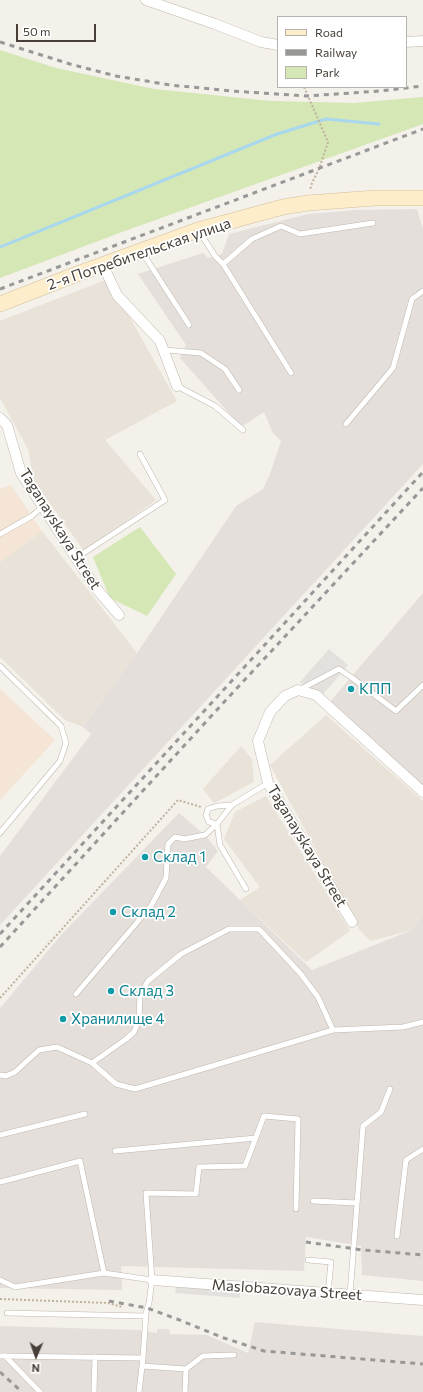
<!DOCTYPE html>
<meta charset="utf-8">
<style>
body{margin:0}
#map{position:relative;width:423px;height:1392px;overflow:hidden;background:#f4f0ea;font-family:Commissioner,sans-serif}
canvas{display:block}
.legend{position:absolute;left:277px;top:16px;width:130px;height:72px;box-sizing:border-box;background:#fff;border:1px solid #b6b3af;margin:0;padding:5px 7px;list-style:none;font-size:12px;color:#484038}
.legend li{display:flex;align-items:center;gap:8px;height:20px}
.legend b{width:20px;border:1px solid #b6b3af}
.north{position:absolute;left:16px;top:1336px;width:40px;height:40px;-webkit-text-stroke:3px #fff;paint-order:stroke;rotate:182deg;font-size:11px;font-weight:700;line-height:16px;text-align:center;color:#484038}
.north::after{content:'';display:block;margin:auto;width:14px;height:18px;background:#484038;clip-path:polygon(50% 0,100% 100%,50% 72%,0 100%)}
.scale{position:absolute;left:16px;top:24px;width:80px;height:18px;box-sizing:border-box;border:2px solid #484038;border-top:0;padding-left:5px;font-size:12px;line-height:14px;white-space:nowrap;color:#484038;-webkit-text-stroke:3px #fff;paint-order:stroke}
</style>
<div id="map">
<canvas width="423" height="1392"></canvas>
<ul class="legend">
<li><b style="height:5px;background:#fdedcb"></b>Road</li>
<li><b style="height:5px;background:#989898"></b>Railway</li>
<li><b style="height:11px;background:#d4e7b4"></b>Park</li>
</ul>
<div class="north">N</div>
<div class="scale">50 m</div>
</div>
<script>
const context = document.querySelector('canvas').getContext('2d');
context.lineJoin = 'round';
function paint(path, color) {
  context.fillStyle = color;
  context.fill(path, 'evenodd');
}
function toPath(rows) {
  const path = new Path2D();
  for (const r of rows) {
    path.moveTo(r[0], r[1]);
    for (let i = 2; i < r.length; i += 2) path.lineTo(r[i], r[i + 1]);
  }
  return path;
}
function trace(path, color, width, dash) {
  context.strokeStyle = color;
  context.lineWidth = width;
  context.lineCap = dash ? 'butt' : 'round';
  context.setLineDash(dash || []);
  context.stroke(path);
}
function drawText(font, color, halo, rows, align = 'center') {
  context.font = font + ' Commissioner,sans-serif';
  context.lineWidth = 3.5;
  context.setLineDash([]);
  context.textBaseline = 'middle';
  context.strokeStyle = halo;
  context.fillStyle = color;
  for (const [text, x, y, turn = 0] of rows) {
    context.save();
    context.translate(x, y);
    context.rotate((+turn || 0) * Math.PI / 180);
    context.textAlign = isNaN(turn) ? turn : align;
    if (halo) context.strokeText(text, 0, 0);
    context.fillText(text, 0, 0);
    context.restore();
  }
}
paint(toPath([
 [108,279,177,401,105,440,156,500,84,551,34,481,28,449,0,398,0,321],
 [42,531,137,653,83,727,65,720,0,657,0,562],
 [326,715,423,801,423,915,412,930,370,941,359,929,270,765],
 [241,746,252,759,254,782,214,803,203,789],
 [266,796,350,931,306,962,240,900,260,887,224,839,235,812]
]), '#e8e2d8');
paint(toPath([
 [11,485,42,531,0,562,0,489],
 [0,689,55,740,0,800]
]), '#f5e5d6');
paint(toPath([
 [417,209,423,229,423,464,0,925,0,856,91,734,83,727,137,653,236,506,263,489,270,474,281,441,273,433,264,412,241,427,180,358,186,345,138,274,203,253,208,258,222,254,229,234,308,214,355,210],
 [423,593,423,789,328,704],
 [179,813,205,835,218,851,206,867,312,970,412,930,423,915,423,1281,362,1275,361,1246,306,1237,304,1271,121,1266,122,1290,0,1288,0,1008,63,933],
 [255,1322,423,1336,423,1392,0,1392,0,1326,139,1330,157,1333,157,1329,169,1329,170,1334,207,1335,248,1353]
]), '#e4dfdb');
paint(toPath([
 [0,50,56,68,154,89,271,101,354,103,423,97,423,124,122,232,0,278],
 [140,527,176,574,147,616,110,598,93,557]
]), '#d4e7b4');
paint(toPath([
 [329,649,348,665,319,699,300,682],
 [176,1286,240,1291,240,1298,175,1293]
]), '#e3e0de');
trace(toPath([
 [0,247,277,134,326,119,379,124]
]), '#a9d7ee', 3);
const lane = toPath([
 [199,231,215,256,223,264,291,373],
 [142,252,189,325],
 [223,264,252,239,281,226,300,234,373,223],
 [164,350,201,353,225,369,239,390],
 [177,386,215,406,243,430],
 [346,424,393,368,412,299,423,291],
 [0,534,32,516,43,506],
 [76,558,165,500,140,454],
 [0,666,61,726,66,743,60,761,0,833],
 [299,690,339,669,351,677,396,711,423,685],
 [217,824,209,822,206,815,208,809,217,806,232,805],
 [246,889,220,845,217,824,232,805,268,783],
 [76,994,151,906,166,878,168,844,175,837,184,839,205,835,217,824],
 [92,1063,116,1084,135,1089,333,1030,403,1027,423,1022],
 [0,1075,6,1076,15,1072,39,1050,57,1047,92,1063,126,1039,134,1032,139,1020,140,995,148,981,181,954,229,929,259,929,300,973,318,997,333,1030],
 [0,1135,85,1114],
 [115,1151,256,1138],
 [0,1182,80,1161,104,1273],
 [313,1201,357,1203],
 [397,1236,406,1160,423,1149],
 [308,1260,331,1262,328,1293],
 [0,1280,15,1287,104,1273,152,1280],
 [350,1295,363,1126,381,1112,390,1089],
 [7,1313,146,1316],
 [0,1356,143,1358],
 [5,1356,40,1392],
 [142,1366,186,1369,185,1392],
 [186,1369,203,1356,234,1355],
 [94,1392,95,1357],
 [139,1392,143,1358,146,1313,149,1303,152,1280,146,1193,196,1194,199,1167,245,1166,264,1116,298,1119,296,1209]
]);
const street = toPath([
 [146,0,215,24,261,42,278,45],
 [406,42,423,41],
 [103,265,117,295,160,341,177,386],
 [0,418,7,425,21,473,95,587,119,615],
 [352,922,268,783,258,741,270,712,285,696,298,690,316,695,423,792],
 [152,1280,423,1300]
]);
const secondary = toPath([
 [0,304,77,274,198,230,283,207,308,203,375,198,423,198]
]);
trace(lane, '#bfb7ac', 6);
trace(street, '#bfb7ac', 11);
trace(secondary, '#d2bf9b', 16);
trace(toPath([
 [304,87,328,142,319,169,312,183,310,190],
 [0,998,178,800,201,807],
 [0,1299,108,1303,122,1307]
]), '#c1b29e', 2, [2, 2]);
trace(lane, '#fff', 5);
trace(street, '#fff', 10);
trace(secondary, '#fdedcb', 15);
trace(toPath([
 [0,42,70,64,116,76,170,85,232,91,307,96,380,91,423,86],
 [0,289,423,129],
 [0,934,423,472],
 [0,947,225,701,423,488],
 [306,1242,363,1250,423,1255],
 [109,1301,147,1308,177,1319,224,1338,264,1351,423,1364],
 [0,1372,22,1392]
]), '#989898', 3, [5, 5]);
for (const [x, y, r, color] of [
 [351,689,4,"#0f9aa8"],
 [145,857,4,"#0f9aa8"],
 [113,912,4,"#0f9aa8"],
 [111,991,4,"#0f9aa8"],
 [63,1019,4,"#0f9aa8"]
]) {
  const dot = new Path2D();
  dot.arc(x, y, r, 0, 2 * Math.PI);
  context.fillStyle = color;
  context.fill(dot);
  trace(dot, '#fff', 1.5);
}
drawText('15px', '#484038', '#fff', [
 ["2-я Потребительская улица",139,254,-19],
 ["Taganayskaya Street",60,529,58],
 ["Taganayskaya Street",307,846,59],
 ["Maslobazovaya Street",287,1290,4]
]);
drawText('15px', '#0d838f', '#fff', [
 ["КПП",359,689],
 ["Склад 1",153,857],
 ["Склад 2",121,912],
 ["Склад 3",119,991],
 ["Хранилище 4",71,1019]
], 'left');
</script>
